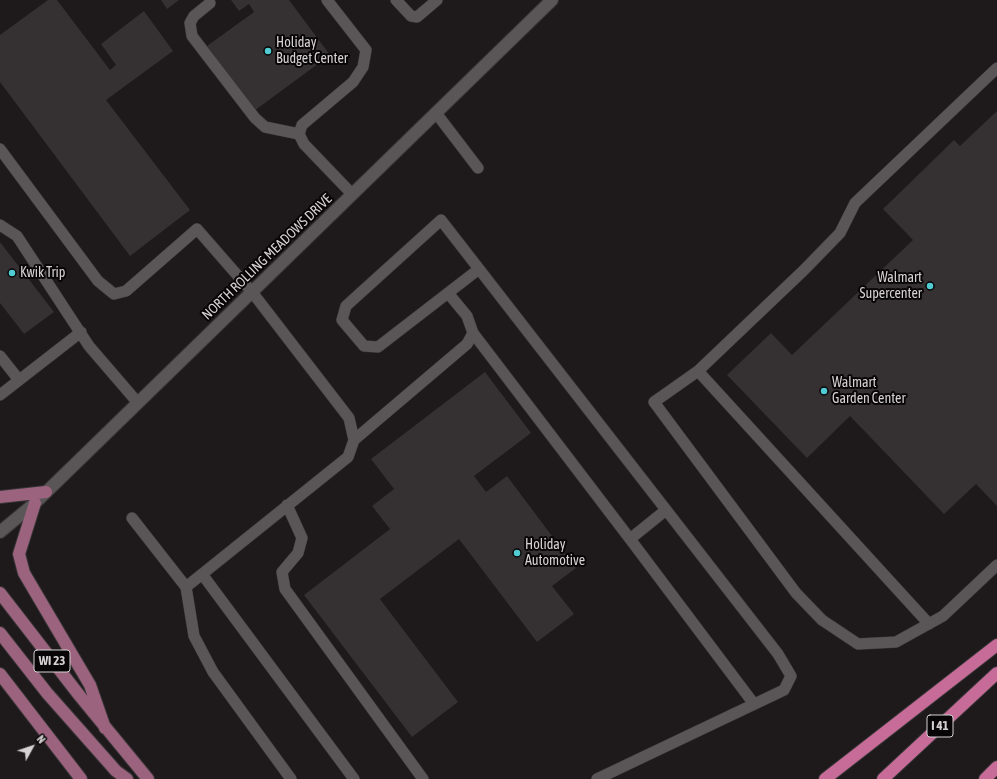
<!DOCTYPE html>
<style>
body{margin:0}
#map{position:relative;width:997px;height:779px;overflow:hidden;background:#1e191b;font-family:"Asap Condensed",sans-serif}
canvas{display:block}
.north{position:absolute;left:12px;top:727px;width:40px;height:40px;-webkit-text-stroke:3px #070506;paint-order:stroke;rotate:50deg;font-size:11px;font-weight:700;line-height:16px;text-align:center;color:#d6d2d4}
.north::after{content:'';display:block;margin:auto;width:14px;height:18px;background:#d6d2d4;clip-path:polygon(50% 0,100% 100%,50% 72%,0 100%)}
</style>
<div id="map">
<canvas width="997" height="779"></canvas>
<div class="north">N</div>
</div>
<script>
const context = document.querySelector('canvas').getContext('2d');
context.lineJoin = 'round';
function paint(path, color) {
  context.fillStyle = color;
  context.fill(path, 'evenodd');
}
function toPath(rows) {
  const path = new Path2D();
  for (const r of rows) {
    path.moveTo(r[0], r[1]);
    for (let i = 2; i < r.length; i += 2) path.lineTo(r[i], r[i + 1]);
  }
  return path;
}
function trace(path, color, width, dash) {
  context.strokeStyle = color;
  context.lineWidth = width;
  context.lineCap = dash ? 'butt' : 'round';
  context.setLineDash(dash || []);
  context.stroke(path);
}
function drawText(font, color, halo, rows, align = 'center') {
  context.font = font + ' "Asap Condensed",sans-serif';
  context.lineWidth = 4;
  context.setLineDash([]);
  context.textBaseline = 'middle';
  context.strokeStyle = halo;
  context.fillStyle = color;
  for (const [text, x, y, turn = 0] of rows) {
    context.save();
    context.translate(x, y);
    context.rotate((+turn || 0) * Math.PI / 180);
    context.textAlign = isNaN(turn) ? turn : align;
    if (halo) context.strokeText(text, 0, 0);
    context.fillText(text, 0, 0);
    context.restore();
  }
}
paint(toPath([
 [48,0,57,0,110,70,116,65,101,44,144,11,173,51,106,100,190,210,130,256,0,82,0,35],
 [161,0,179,0,167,9],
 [231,0,289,0,330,55,254,111,207,46,254,12,249,4,239,11],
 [997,111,997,506,976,484,944,514,850,416,807,458,727,375,771,333,792,355,913,240,883,209,954,140,960,146],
 [0,242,54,312,24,334,0,303],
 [485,372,531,433,474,476,486,492,507,476,576,568,552,586,574,614,537,642,459,539,380,599,458,702,412,737,304,595,390,529,372,506,394,489,371,459]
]), '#353032');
const lane = toPath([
 [327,0,366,50,363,67,353,82,302,125,299,134,304,144,352,194],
 [396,0,411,16,417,17,437,0],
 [210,3,194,16,190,23,192,36,255,118,265,127,299,134],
 [997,68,855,203,840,233,804,270,698,371,654,402,796,593,822,620,858,644,896,642,943,616,997,565],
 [436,113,478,168],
 [0,149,98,281,114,294,126,291,197,229,252,292,349,418,354,440,348,457,186,587,132,518],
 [0,225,17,236,89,346,138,403],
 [479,269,378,347,364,346,342,320,346,306,441,220,778,654,791,676,784,690,597,779],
 [473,333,630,539,666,510],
 [0,356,19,380],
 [698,371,929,624],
 [0,395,81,332],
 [354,440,467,344,473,333,467,316,448,293],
 [287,505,302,538,298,553,282,572,285,589,423,779],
 [630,539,754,704],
 [202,574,354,779],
 [186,587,194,636,213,672,291,779]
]);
const secondary = toPath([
 [0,532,35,503,552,0]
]);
const primary = toPath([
 [0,497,46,492],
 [35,503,19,554,24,573,90,685,105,728],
 [0,593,79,695,148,779],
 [0,633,47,693,116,771,127,779],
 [0,674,81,779]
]);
const highway = toPath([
 [825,779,997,645],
 [883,779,997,673],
 [985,779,997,767]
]);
trace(lane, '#393637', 12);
trace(secondary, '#393637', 14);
trace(primary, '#393637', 14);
trace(highway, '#393637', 14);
trace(lane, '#5a5557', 11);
trace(secondary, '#5a5557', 12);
trace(primary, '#9b637e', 12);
trace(highway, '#c76c98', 12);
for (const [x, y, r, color] of [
 [268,51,4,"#51ccd3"],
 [12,273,4,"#51ccd3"],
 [930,286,4,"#51ccd3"],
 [824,391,4,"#51ccd3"],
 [517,553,4,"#51ccd3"]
]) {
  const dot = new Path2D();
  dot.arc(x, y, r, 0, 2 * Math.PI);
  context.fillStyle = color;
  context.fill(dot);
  trace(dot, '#070506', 1.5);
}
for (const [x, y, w] of [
 [52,661,36],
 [940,726,26]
]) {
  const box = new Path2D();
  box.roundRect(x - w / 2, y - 11, w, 22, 3);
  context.fillStyle = '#070506';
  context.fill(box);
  trace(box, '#d6d2d4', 1);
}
drawText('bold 13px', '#d6d2d4', null, [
 ["WI 23",52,661],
 ["I 41",940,726]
]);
drawText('14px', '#d6d2d4', '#070506', [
 ["Holiday",276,43],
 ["Budget Center",276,59],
 ["Kwik Trip",20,273],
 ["Walmart",922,278,"right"],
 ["Supercenter",922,294,"right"],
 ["Walmart",832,383],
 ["Garden Center",832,399],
 ["Holiday",525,545],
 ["Automotive",525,561]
], 'left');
drawText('14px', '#d6d2d4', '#070506', [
 ["NORTH ROLLING MEADOWS DRIVE",267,257,-44]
]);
</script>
